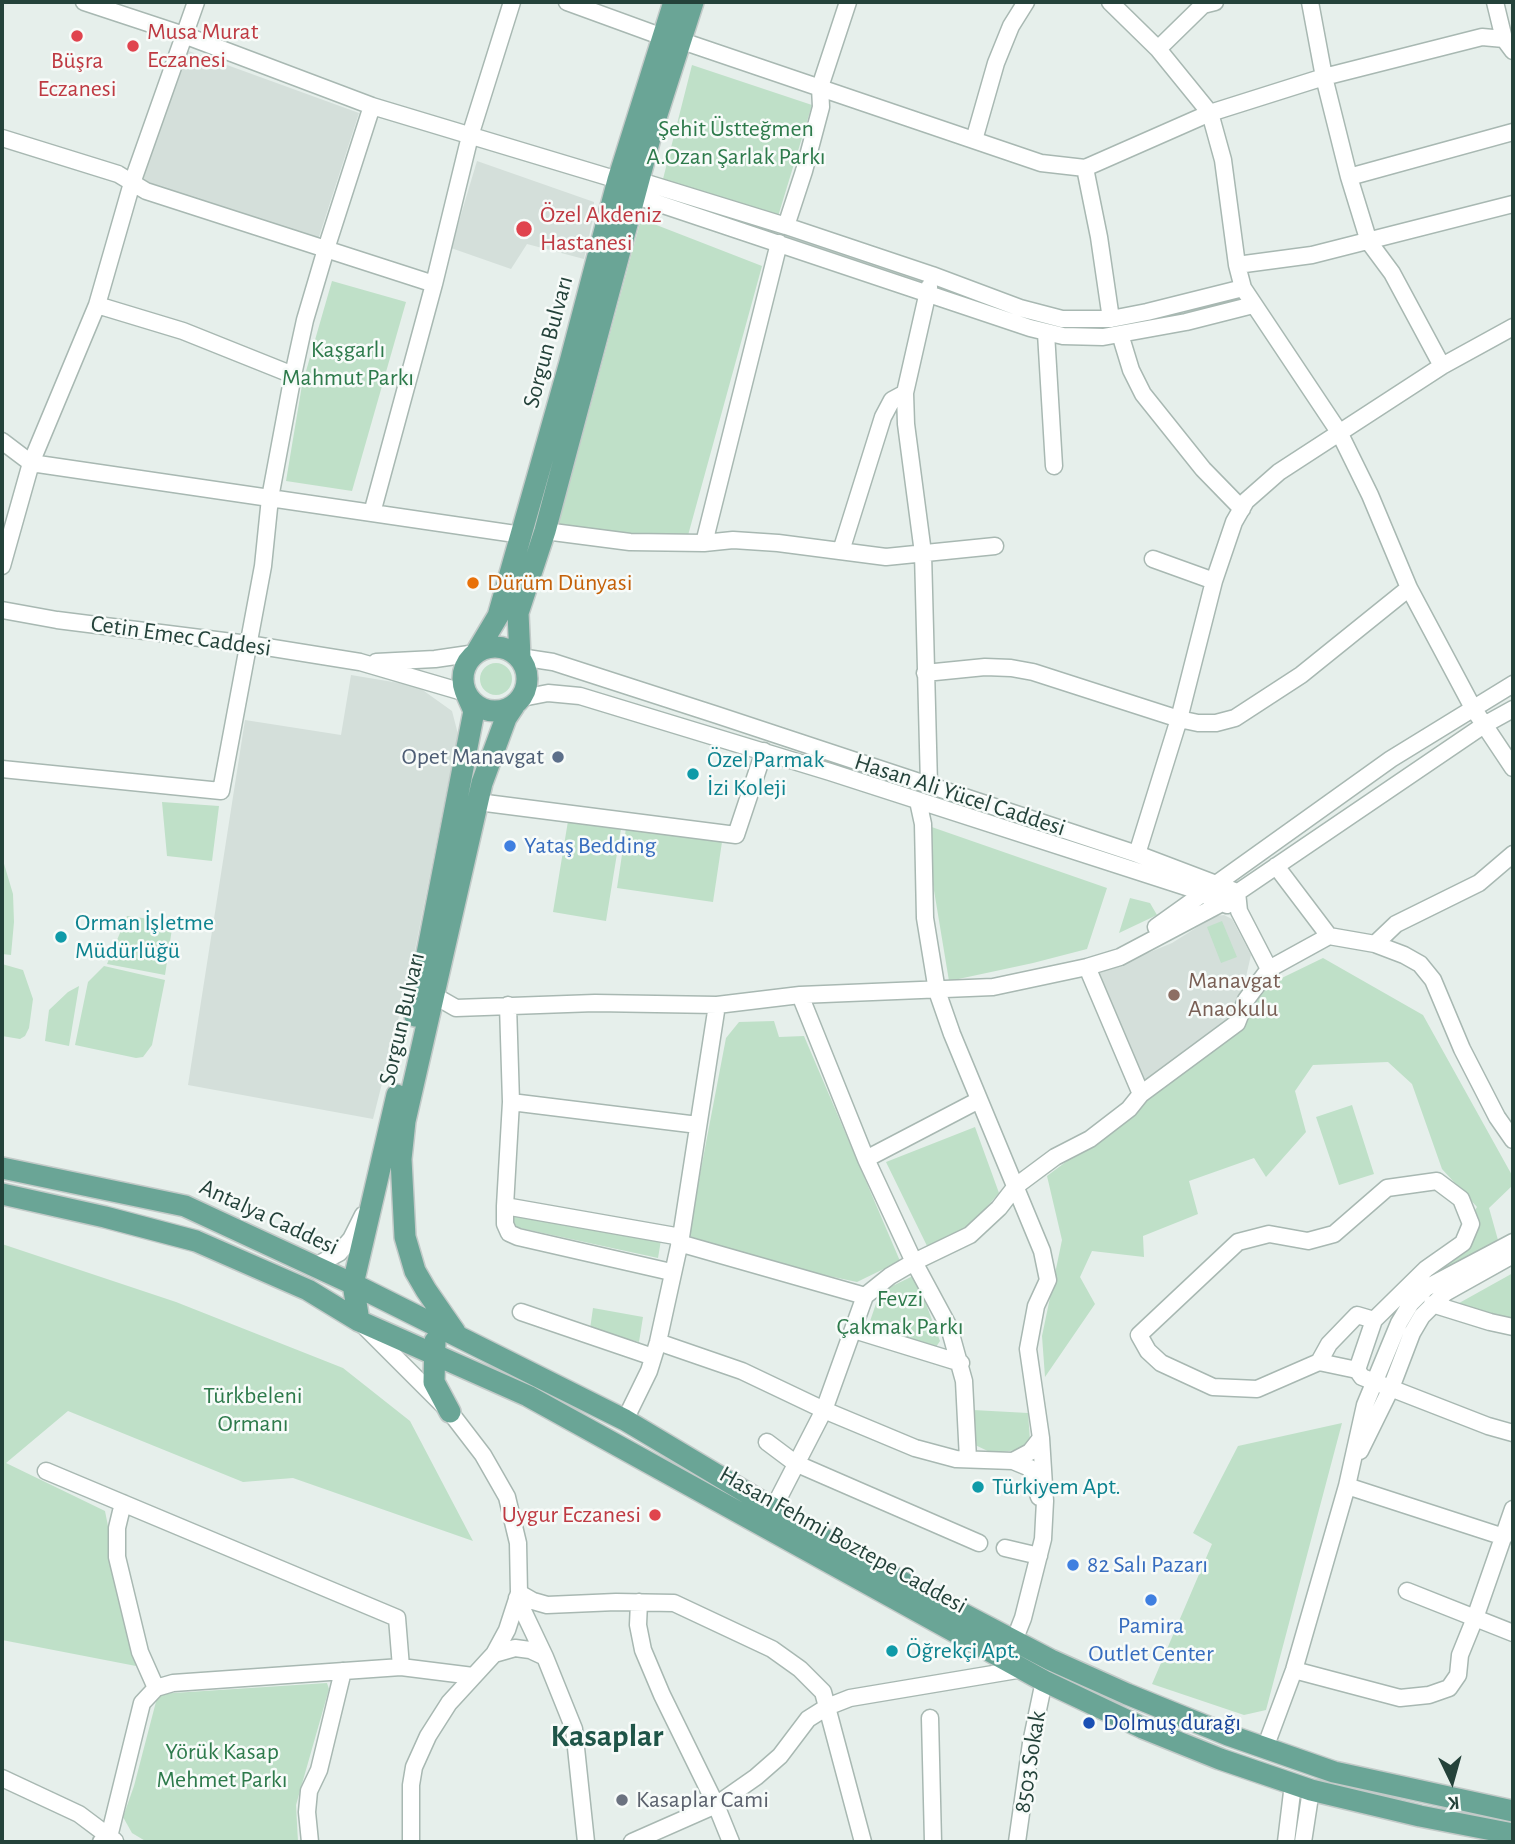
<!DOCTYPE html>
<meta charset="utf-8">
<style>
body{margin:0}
#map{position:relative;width:1515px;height:1844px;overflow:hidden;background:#e6efeb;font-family:"Alegreya Sans",sans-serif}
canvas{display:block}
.frame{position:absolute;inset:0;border:4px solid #24423a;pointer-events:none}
.north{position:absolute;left:1417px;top:1746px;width:70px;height:70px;-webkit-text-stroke:5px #f7fbf9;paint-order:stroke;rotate:175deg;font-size:19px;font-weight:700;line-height:28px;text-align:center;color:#24423a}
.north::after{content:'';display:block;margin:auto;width:24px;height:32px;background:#24423a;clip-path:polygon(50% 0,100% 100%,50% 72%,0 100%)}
</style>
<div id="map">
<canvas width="1515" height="1844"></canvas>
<div class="frame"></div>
<div class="north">K</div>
</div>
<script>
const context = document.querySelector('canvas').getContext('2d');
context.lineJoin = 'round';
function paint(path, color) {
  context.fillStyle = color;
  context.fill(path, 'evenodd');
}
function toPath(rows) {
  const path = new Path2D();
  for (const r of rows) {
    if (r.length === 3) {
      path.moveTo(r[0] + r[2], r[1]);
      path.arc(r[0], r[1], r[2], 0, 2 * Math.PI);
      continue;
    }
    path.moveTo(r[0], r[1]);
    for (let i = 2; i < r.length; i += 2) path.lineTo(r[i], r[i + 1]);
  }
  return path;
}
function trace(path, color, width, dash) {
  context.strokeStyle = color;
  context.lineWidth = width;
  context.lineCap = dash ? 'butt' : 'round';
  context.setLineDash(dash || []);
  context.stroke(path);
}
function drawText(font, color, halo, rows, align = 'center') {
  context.font = font + ' "Alegreya Sans",sans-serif';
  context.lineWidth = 5;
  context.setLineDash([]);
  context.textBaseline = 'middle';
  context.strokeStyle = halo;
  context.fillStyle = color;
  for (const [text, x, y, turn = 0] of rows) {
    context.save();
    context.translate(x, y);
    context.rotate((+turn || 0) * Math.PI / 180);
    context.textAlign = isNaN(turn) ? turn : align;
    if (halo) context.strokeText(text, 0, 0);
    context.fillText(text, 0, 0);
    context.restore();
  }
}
paint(toPath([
 [183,49,359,113,318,240,137,181],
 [477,161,594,202,594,214,584,259,527,244,511,269,451,248],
 [351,675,417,686,452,711,458,734,412,965,373,1119,188,1085,245,720,341,735],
 [1224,915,1232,919,1251,955,1237,1016,1145,1089,1097,974,1172,943,1215,916]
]), '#d4dfda');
paint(toPath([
 [692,65,812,105,776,223,663,179],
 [641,219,762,266,687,539,558,526],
 [332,281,406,302,352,491,286,481,302,385],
 [496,679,16],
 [162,802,219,806,212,861,167,856],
 [568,821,621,829,606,921,553,912],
 [923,824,1107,888,1087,949,1033,963,949,981],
 [626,828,722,842,713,902,617,888],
 [2,857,13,894,14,922,11,955,2,954],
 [1130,898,1150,903,1157,915,1119,933],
 [127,916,173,922,165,975,107,964],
 [1222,921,1237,957,1221,963,1207,927],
 [1323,958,1423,1015,1513,1177,1513,1185,1489,1208,1498,1240,1433,1275,1477,1207,1442,1169,1412,1084,1388,1062,1313,1065,1295,1091,1306,1132,1266,1177,1254,1158,1189,1181,1198,1214,1143,1236,1144,1257,1092,1251,1080,1277,1095,1304,1045,1377,1042,1336,1062,1240,1047,1176,1237,1033,1255,991],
 [2,964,23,970,33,999,29,1028,25,1036,20,1039,2,1036],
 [104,966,165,980,152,1045,143,1057,136,1058,75,1045,88,982],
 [79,986,69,1046,45,1041,49,1010,68,992],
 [774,1021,779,1037,804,1036,900,1261,857,1282,786,1267,688,1237,726,1038,739,1022],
 [1352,1105,1374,1174,1339,1185,1316,1117],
 [975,1127,999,1193,971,1225,929,1250,886,1162],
 [510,1213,661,1240,658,1258,520,1228,511,1225],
 [2,1244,176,1302,343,1368,410,1421,473,1541,293,1478,243,1482,68,1411,6,1463,105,1511,136,1666,2,1640],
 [1513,1273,1513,1322,1452,1307],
 [915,1275,940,1341,936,1347,928,1348,867,1330,880,1292],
 [593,1308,643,1317,639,1342,590,1329],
 [973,1410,1028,1413,1030,1440,1026,1449,992,1453,973,1444],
 [1342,1423,1266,1710,1244,1715,1152,1684,1212,1544,1193,1533,1238,1446],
 [327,1683,329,1689,296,1805,298,1842,147,1842,132,1833,123,1817,134,1786,158,1694]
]), '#bfe0c8');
const minor = toPath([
 [84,2,184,35,372,106,618,180],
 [567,2,663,37],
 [1110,2,1158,49,1210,113,1223,160,1237,265,1243,288,1339,432,1370,495,1409,588,1473,708,1513,768],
 [1310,2,1324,77,1349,177,1369,242,1392,273,1442,366],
 [1495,2,1504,39],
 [682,41,1041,163,1085,168,1210,113,1324,77,1482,37,1504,39,1513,51],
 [1158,49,1203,5,1215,2],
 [2,138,118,174,146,191,434,284],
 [974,140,996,63,1011,26,1026,2],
 [1085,168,1099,237,1111,319],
 [1349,177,1513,132],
 [640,181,786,226,932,275,1020,308,1062,319,1111,319,1147,312,1243,288],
 [636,196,1030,328,1063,336,1103,337,1186,322,1253,305],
 [786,226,804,171,821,107,820,87,848,2],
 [1237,265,1312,255,1513,204],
 [97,305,183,331,293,375],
 [1046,333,1054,466],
 [1120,334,1131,370,1143,394,1203,469,1242,509],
 [2,441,31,463,522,535],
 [372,513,434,284,470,136,512,2],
 [545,531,630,542,704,543,733,540,778,543,886,557,995,546],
 [704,543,779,243],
 [841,551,883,417,892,400,905,393],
 [2,566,31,463,97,305,132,183,196,2],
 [1214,581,1234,522,1246,501,1279,472,1442,366,1513,327],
 [2,610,57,620,248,644,360,662,466,693],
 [520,657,553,662,717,715,1137,854,1237,892,1239,911,1269,969,1329,936],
 [376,662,435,659,476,653],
 [925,673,985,667,1011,668,1033,672,1179,719,1198,723,1216,723,1235,718,1301,675,1409,588],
 [522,698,548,693,580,696,830,772,1189,888,1227,905],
 [2,769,221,791,263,566,270,498,293,375,305,320,326,249,372,106],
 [929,785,923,553,906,424,905,393,929,287],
 [478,802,736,835,764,751],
 [1137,854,1179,719,1214,581,1153,559],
 [1276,866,1329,936,1375,944,1404,955,1420,964,1433,980,1462,1049,1497,1117,1513,1140],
 [1156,927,1391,759,1513,684],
 [1375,944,1396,924,1479,883,1513,854],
 [800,995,866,1159,914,1262,949,1327,964,1381,968,1459],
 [435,996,456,1008,595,1003,717,1005,800,995,993,987,1087,967,1120,957,1222,903,1484,725,1513,709],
 [508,1005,511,1102,505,1206,505,1224,509,1233,518,1237,671,1272],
 [1141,1094,1237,1023,1246,1000,1269,969],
 [511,1102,698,1125],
 [866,1159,979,1100],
 [505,1206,681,1237],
 [679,1243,865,1296],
 [315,1266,339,1253,351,1239,363,1215],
 [1432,1304,1490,1322,1513,1327],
 [521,1312,653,1357],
 [363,1325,450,1412,483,1455,507,1497,518,1543,519,1593,507,1630,494,1654,449,1703,428,1736,414,1767,411,1785,411,1842],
 [854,1330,961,1363],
 [658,1342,742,1371,824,1410,915,1448,956,1459,1013,1461,1030,1452,1041,1438,1028,1349,1036,1306,1048,1280,1042,1251,952,1034,937,991,925,918,923,824,918,801],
 [1319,1362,1329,1344,1357,1315,1374,1320],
 [1357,1370,1374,1320,1426,1269,1463,1243,1471,1224,1461,1199,1437,1181,1387,1188,1334,1234,1308,1241,1269,1234,1238,1242,1139,1335,1148,1351,1161,1363,1213,1387,1257,1389,1319,1362,1357,1370,1362,1377,1488,1426,1513,1433],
 [625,1420,649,1371,658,1342,681,1237,717,1005],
 [767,1442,795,1463,979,1543],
 [1360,1451,1391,1388,1412,1333,1422,1316,1445,1293,1513,1255],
 [1013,1461,1030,1468,1039,1497],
 [46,1471,397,1618,401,1667,473,1676],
 [1347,1486,1504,1537],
 [123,1503,117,1528,117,1557,140,1652,156,1688],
 [773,1509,824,1410,865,1296,890,1276,914,1262,970,1235,999,1208,1016,1186,1055,1157,1090,1139,1129,1109,1141,1094,1087,967],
 [1005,1548,1039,1556],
 [1407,1591,1513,1633],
 [519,1593,533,1601,547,1605,616,1602,674,1603,772,1649,800,1669,823,1692,863,1842],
 [517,1598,545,1657,574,1729,586,1842],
 [639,1602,638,1625,643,1650,662,1695,716,1805,731,1842],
 [1014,1641,1023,1618,1043,1539,1045,1501,1041,1438],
 [494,1654,515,1648,530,1650,545,1657],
 [1294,1670,1400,1698,1429,1695,1449,1688,1458,1675,1460,1655,1475,1618,1513,1509],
 [930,1718,933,1842],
 [1265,1748,1294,1670,1347,1486,1365,1405,1399,1323,1411,1303,1426,1288,1513,1242],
 [2,1778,79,1814,115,1841],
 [101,1842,109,1837,142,1703,156,1688,173,1683,401,1667],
 [310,1842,307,1812,309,1791,319,1770,343,1671],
 [632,1842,716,1805,756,1777,780,1756,808,1719,827,1707,850,1698,1023,1669],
 [1017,1842,1031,1743,1044,1681],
 [1286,1842,1293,1784],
 [1303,1842,1311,1790]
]);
const major = toPath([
 [495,679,32],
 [476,653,498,616,570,362,618,180,674,2],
 [520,657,518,613,545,531,653,127,693,2],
 [415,1016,474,711,466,693],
 [2,1168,185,1206,353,1284,625,1420,851,1555,1051,1660,1127,1694,1228,1735,1334,1772,1513,1811],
 [2,1194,105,1217,196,1241,308,1290,359,1321,528,1396,1044,1681,1143,1728,1220,1759,1311,1790,1420,1816,1513,1834],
 [359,1321,353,1284,397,1095],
 [455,1332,426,1290,415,1271,405,1237,401,1159,405,1121,482,783,506,718,514,706],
 [435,1341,434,1382,450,1412]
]);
trace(minor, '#a8b8b2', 19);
trace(major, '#c2cac8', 24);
trace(minor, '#fff', 16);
trace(major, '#6aa596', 21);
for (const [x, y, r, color] of [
 [77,36,7,"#e0444e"],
 [133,46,7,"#e0444e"],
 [524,229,9,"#e0444e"],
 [473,583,7,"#e8710a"],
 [558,757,7,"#5c6f8a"],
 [693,774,7,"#0f9aa8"],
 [510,846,7,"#3f7fe0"],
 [61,937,7,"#0f9aa8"],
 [1174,995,7,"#8d6e63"],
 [978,1487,7,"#0f9aa8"],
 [655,1515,7,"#e0444e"],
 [1073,1565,7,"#3f7fe0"],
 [1151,1600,7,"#3f7fe0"],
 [892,1651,7,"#0f9aa8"],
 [1089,1723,7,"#1a4fb4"],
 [622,1800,7,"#6b7280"]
]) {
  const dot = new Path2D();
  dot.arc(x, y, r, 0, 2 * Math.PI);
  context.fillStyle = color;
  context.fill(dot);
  trace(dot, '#f7fbf9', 2.5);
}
drawText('24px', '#be3a42', '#f7fbf9', [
 ["Musa Murat",147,32],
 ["Eczanesi",147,60],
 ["Büşra",77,61,"center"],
 ["Eczanesi",77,89,"center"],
 ["Özel Akdeniz",540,215],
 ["Hastanesi",540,243],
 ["Uygur Eczanesi",641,1515,"right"]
], 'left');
drawText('24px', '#2d7a4b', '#f7fbf9', [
 ["Şehit Üstteğmen",736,129],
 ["A.Ozan Şarlak Parkı",736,157],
 ["Kaşgarlı",348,350],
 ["Mahmut Parkı",348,378],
 ["Fevzi",900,1299],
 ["Çakmak Parkı",900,1327],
 ["Türkbeleni",253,1396],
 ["Ormanı",253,1424],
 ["Yörük Kasap",222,1752],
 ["Mehmet Parkı",222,1780]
]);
drawText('24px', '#24423a', '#f7fbf9', [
 ["Sorgun Bulvarı",548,342,-75],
 ["Cetin Emec Caddesi",181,636,8],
 ["Hasan Ali Yücel Caddesi",960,795,18],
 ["Sorgun Bulvarı",402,1019,-77],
 ["Antalya Caddesi",269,1217,25],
 ["Hasan Fehmi Boztepe Caddesi",843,1540,29],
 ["8503 Sokak",1030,1762,-81]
]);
drawText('24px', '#c56008', '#f7fbf9', [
 ["Dürüm Dünyasi",487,583]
], 'left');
drawText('24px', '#4e5e75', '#f7fbf9', [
 ["Opet Manavgat",544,757]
], 'right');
drawText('24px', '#0d838f', '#f7fbf9', [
 ["Özel Parmak",707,760],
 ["İzi Koleji",707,788],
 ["Orman İşletme",75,923],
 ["Müdürlüğü",75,951],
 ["Türkiyem Apt.",992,1487],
 ["Öğrekçi Apt.",906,1651]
], 'left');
drawText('24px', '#366cbe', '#f7fbf9', [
 ["Yataş Bedding",524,846],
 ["82 Salı Pazarı",1087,1565],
 ["Pamira",1151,1626,"center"],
 ["Outlet Center",1151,1654,"center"]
], 'left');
drawText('24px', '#785e54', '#f7fbf9', [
 ["Manavgat",1188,981],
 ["Anaokulu",1188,1009]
], 'left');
drawText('24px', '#164399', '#f7fbf9', [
 ["Dolmuş durağı",1103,1723]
], 'left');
drawText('24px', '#5b616d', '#f7fbf9', [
 ["Kasaplar Cami",636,1800]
], 'left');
drawText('bold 32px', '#1f5548', '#f7fbf9', [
 ["Kasaplar",607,1736]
]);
</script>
